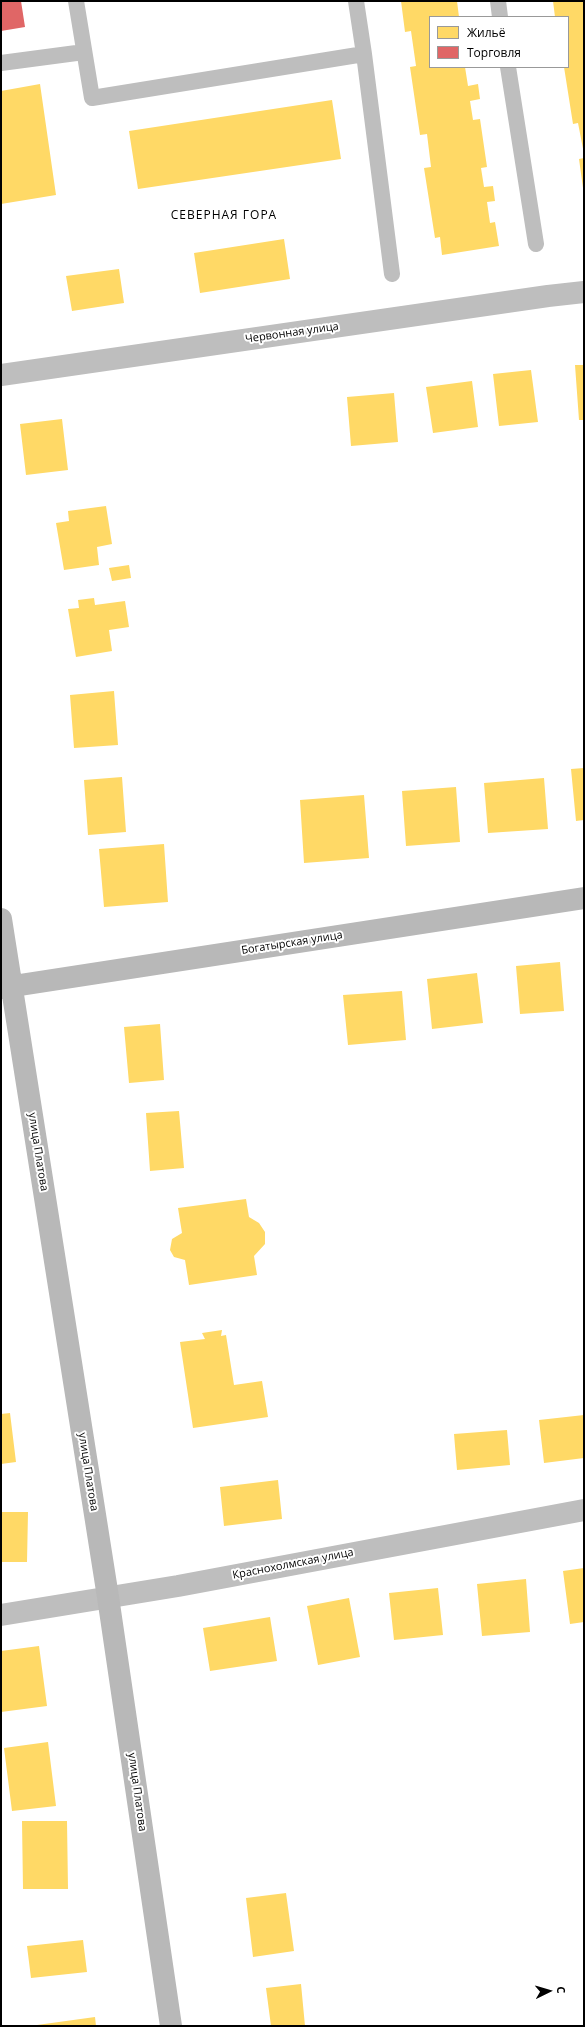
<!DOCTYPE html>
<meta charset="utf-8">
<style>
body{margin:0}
#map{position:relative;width:585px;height:2027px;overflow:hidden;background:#fff;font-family:"Open Sans",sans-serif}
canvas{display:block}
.frame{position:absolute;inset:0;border:2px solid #000;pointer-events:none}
.legend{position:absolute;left:429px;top:16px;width:140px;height:52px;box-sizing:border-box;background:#fff;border:1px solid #999;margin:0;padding:5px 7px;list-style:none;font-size:12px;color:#000}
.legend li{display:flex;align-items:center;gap:8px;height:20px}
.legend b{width:20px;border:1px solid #999}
.north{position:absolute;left:529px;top:1971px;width:40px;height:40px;-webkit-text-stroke:3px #fff;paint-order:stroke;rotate:85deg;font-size:11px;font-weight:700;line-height:16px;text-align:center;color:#000}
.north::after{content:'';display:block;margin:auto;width:14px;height:18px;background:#000;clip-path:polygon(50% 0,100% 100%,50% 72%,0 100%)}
</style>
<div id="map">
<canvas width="585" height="2027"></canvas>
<div class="frame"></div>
<ul class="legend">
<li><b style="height:11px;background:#ffd966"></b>Жильё</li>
<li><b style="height:11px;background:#e06666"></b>Торговля</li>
</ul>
<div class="north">С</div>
</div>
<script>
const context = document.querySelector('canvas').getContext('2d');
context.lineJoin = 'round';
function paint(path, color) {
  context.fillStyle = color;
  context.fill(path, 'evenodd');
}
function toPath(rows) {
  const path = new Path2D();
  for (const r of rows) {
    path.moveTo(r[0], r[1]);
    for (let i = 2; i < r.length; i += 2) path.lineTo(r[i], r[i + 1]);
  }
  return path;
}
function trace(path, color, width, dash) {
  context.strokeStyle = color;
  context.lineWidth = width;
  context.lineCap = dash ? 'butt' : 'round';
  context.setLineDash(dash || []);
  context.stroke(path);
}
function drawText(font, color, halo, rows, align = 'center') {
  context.font = font + ' "Open Sans",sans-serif';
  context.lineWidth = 4;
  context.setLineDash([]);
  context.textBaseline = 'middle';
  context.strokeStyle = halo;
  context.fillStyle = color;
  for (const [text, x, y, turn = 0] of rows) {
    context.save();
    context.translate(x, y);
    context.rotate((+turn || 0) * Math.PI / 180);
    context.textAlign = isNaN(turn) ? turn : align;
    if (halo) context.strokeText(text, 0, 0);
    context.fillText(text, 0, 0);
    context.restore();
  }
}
paint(toPath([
 [401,1,457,1,459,17,430,17,430,67,465,67,468,86,478,84,480,99,470,101,473,120,480,119,487,167,481,168,484,187,493,186,495,201,487,202,490,223,495,222,499,246,442,255,440,237,435,238,424,168,431,167,427,134,420,135,410,67,416,66,411,31,405,32],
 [553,1,584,1,584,154,578,123,573,124,564,67,568,67,568,17,555,17],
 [40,84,56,195,1,204,1,91],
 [332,100,341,159,138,189,129,131],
 [584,158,584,188,583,188,579,159],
 [284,239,290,279,200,293,194,253],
 [119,269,124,303,72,311,66,276],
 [575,365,584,365,584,420,579,420],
 [531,370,538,422,499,426,493,374],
 [472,381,478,427,433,433,426,387],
 [394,393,398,442,351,446,347,397],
 [62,419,68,470,26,475,20,424],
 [106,506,112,544,97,547,99,565,64,570,56,523,69,521,68,511],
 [129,565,131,578,112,581,109,568],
 [94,598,95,605,125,601,129,627,109,630,112,651,76,657,68,609,79,608,78,600],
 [114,691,118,745,74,748,70,695],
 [584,768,584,820,576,821,571,769],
 [122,777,126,832,88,835,84,780],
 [544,778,548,829,488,833,484,783],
 [456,787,460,842,406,846,402,791],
 [364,795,369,858,304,863,300,800],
 [164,844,168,902,104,907,99,849],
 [560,962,564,1011,520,1014,516,966],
 [477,973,483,1023,432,1029,427,979],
 [402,991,406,1040,348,1045,343,995],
 [160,1024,164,1080,129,1083,124,1027],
 [179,1111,184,1168,150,1171,146,1113],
 [246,1199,249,1217,259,1223,265,1232,265,1244,254,1256,257,1275,189,1285,185,1260,174,1257,170,1250,172,1239,182,1233,178,1208],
 [222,1330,221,1336,226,1335,234,1385,262,1381,268,1417,193,1428,180,1342,205,1339,202,1333],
 [10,1413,16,1462,1,1464,1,1414],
 [584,1415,584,1458,544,1463,539,1420],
 [507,1430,510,1465,457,1470,454,1434],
 [278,1480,282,1519,224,1526,220,1487],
 [1,1512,28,1512,27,1562,1,1562],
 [584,1568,584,1622,570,1624,563,1571],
 [526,1579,530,1632,482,1636,477,1584],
 [438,1588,443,1635,394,1640,389,1593],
 [349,1598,360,1657,318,1665,307,1606],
 [270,1617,277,1661,210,1671,203,1628],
 [39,1646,47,1706,1,1712,1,1651],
 [48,1742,56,1806,12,1811,4,1748],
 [22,1821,67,1821,68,1889,23,1889],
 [286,1893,294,1951,253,1957,246,1898],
 [83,1940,87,1972,31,1978,27,1946],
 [301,1984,305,2026,271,2026,266,1988],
 [95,2017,96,2026,37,2026,37,2025]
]), '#ffd966');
paint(toPath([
 [1,1,21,1,25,27,1,31]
]), '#e06666');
trace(toPath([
 [76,1,92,98,364,54,356,1],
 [498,1,500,17],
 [364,54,392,274],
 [1,63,84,52],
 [508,67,536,244]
]), '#bebebe', 16);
trace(toPath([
 [1,375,548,296,584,292],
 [1,1615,178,1586,584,1510]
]), '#bebebe', 22);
trace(toPath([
 [1,919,108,1597,171,2026],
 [1,988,584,898]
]), '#b8b8b8', 22);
drawText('11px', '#000', '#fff', [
 ["Червонная улица",292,333,-8],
 ["Богатырская улица",292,943,-9],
 ["улица Платова",38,1152,81],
 ["улица Платова",88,1472,81],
 ["Краснохолмская улица",293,1564,-11],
 ["улица Платова",137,1792,82]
]);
context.letterSpacing = '1px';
drawText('12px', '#000', '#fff', [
 ["СЕВЕРНАЯ ГОРА",224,216]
]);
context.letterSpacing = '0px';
</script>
